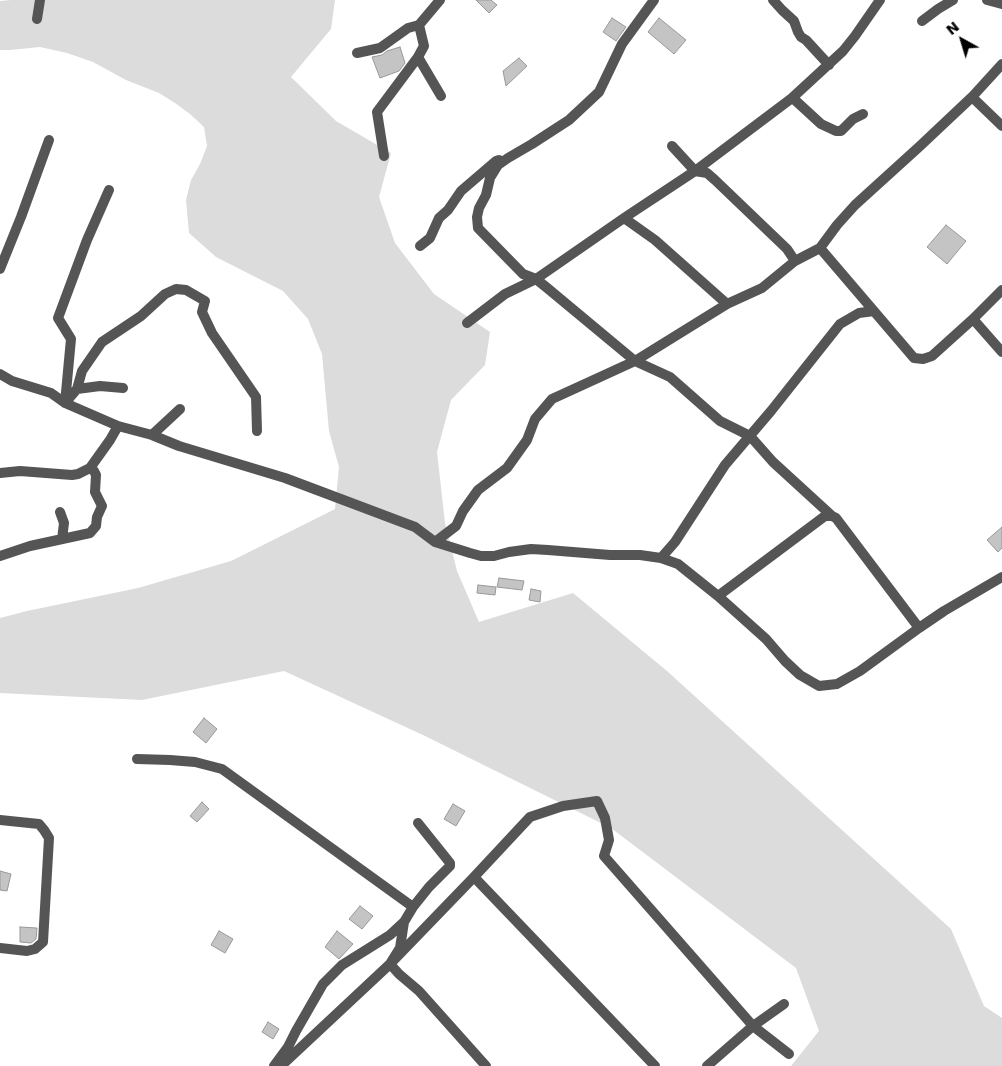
<!DOCTYPE html>
<style>
body{margin:0}
#map{position:relative;width:1002px;height:1066px;overflow:hidden;background:#fff;font-family:"DejaVu Sans",sans-serif}
canvas{display:block}
.north{position:absolute;left:937px;top:15px;width:50px;height:50px;-webkit-text-stroke:4px #fff;paint-order:stroke;rotate:321deg;font-size:14px;font-weight:700;line-height:20px;text-align:center;color:#000}
.north::after{content:'';display:block;margin:auto;width:18px;height:22px;background:#000;clip-path:polygon(50% 0,100% 100%,50% 72%,0 100%)}
</style>
<div id="map">
<canvas width="1002" height="1066"></canvas>
<div class="north">N</div>
</div>
<script>
const context = document.querySelector('canvas').getContext('2d');
context.lineJoin = 'round';
function paint(path, color) {
  context.fillStyle = color;
  context.fill(path, 'evenodd');
}
function toPath(rows) {
  const path = new Path2D();
  for (const r of rows) {
    path.moveTo(r[0], r[1]);
    for (let i = 2; i < r.length; i += 2) path.lineTo(r[i], r[i + 1]);
  }
  return path;
}
function trace(path, color, width, dash) {
  context.strokeStyle = color;
  context.lineWidth = width;
  context.lineCap = dash ? 'butt' : 'round';
  context.setLineDash(dash || []);
  context.stroke(path);
}
paint(toPath([
 [11,0,335,0,331,29,291,77,336,121,391,153,379,197,395,243,434,294,490,332,485,365,451,400,437,452,445,523,457,571,479,622,573,593,667,671,951,929,984,1006,1002,1018,1002,1066,791,1066,819,1031,796,968,611,828,423,735,284,671,142,700,0,693,0,618,27,611,138,588,231,561,335,509,339,467,329,431,322,354,308,319,283,291,216,257,189,233,186,200,191,180,200,164,207,146,204,127,190,114,175,103,159,93,126,80,93,62,67,53,40,47,10,50,0,50,0,1]
]), '#dcdcdc');
const building = toPath([
 [476,0,491,0,497,5,489,13,476,0],
 [612,18,626,27,616,41,603,32,612,18],
 [659,18,686,40,674,54,648,32,659,18],
 [400,47,405,63,399,71,380,78,372,57,382,55,387,51,400,47],
 [519,58,527,66,506,86,503,71,519,58],
 [946,225,966,241,947,264,927,247,946,225],
 [1002,527,1002,548,998,552,987,540,1002,527],
 [499,578,524,581,522,590,497,587,499,578],
 [478,585,496,587,495,595,477,593,478,585],
 [531,589,541,591,540,602,529,600,531,589],
 [204,718,217,729,206,743,193,732,204,718],
 [202,802,209,809,197,822,190,816,202,802],
 [453,804,465,811,456,826,444,819,453,804],
 [0,871,11,874,7,891,0,890,0,871],
 [360,906,373,916,362,929,349,919,360,906],
 [20,927,37,928,36,939,31,943,20,942,20,927],
 [219,931,233,939,225,953,211,945,219,931],
 [337,931,353,944,339,959,325,947,337,931],
 [268,1022,279,1029,273,1039,262,1032,268,1022]
]);
paint(building, '#c4c4c4');
trace(building, '#999', 1);
trace(toPath([
 [440,0,419,25,424,46,418,57,441,96],
 [654,0,622,44,599,92,569,120,532,144,508,158,498,165,490,178,486,195,479,208,477,217,478,228,523,274,536,279,546,287,635,361,670,377,720,421,750,436,773,462,832,516],
 [773,0,782,10,794,21,798,32,801,37,806,40,829,65],
 [987,0,1002,4],
 [37,19,40,0],
 [922,21,938,9,953,0],
 [357,53,380,48,408,28,419,25],
 [972,97,1002,126],
 [792,98,796,101,821,124,836,131,841,131,853,119,863,114],
 [672,146,695,171,707,173,715,180,787,249,795,261],
 [384,156,377,112,418,57],
 [624,218,655,240,727,304],
 [420,246,430,238,439,218,448,210,461,191,496,161,499,160],
 [820,248,914,358,923,359,932,356,973,319,1002,290],
 [0,269,21,217,49,140],
 [973,319,1002,352],
 [467,323,505,294,536,279,624,218,695,171,792,98,843,51,855,36,880,0],
 [0,374,12,381,51,393,65,403,118,426,152,435,179,446,285,478,415,527,435,542,470,553,481,556,494,556,509,552,531,549,548,550,610,555,640,555,661,558,678,564,718,596,766,639,785,661,800,675,819,686,837,684,860,671,919,628,944,611,1002,577],
 [77,389,100,386,123,388],
 [65,403,77,389,82,371,102,342,141,316,165,294,176,289,186,290,205,301,202,312,212,333,256,397,257,431],
 [65,403,71,339,58,318,87,240,109,190],
 [152,435,180,409],
 [0,473,20,471,72,475,78,474,90,468,110,440,118,426],
 [60,512,64,523,62,539],
 [435,542,456,526,463,511,478,490,507,468,527,440,535,419,552,399,635,361,727,304,762,288,795,261,820,248,837,225,855,205,920,146,972,97,1002,64],
 [0,556,30,546,90,533,96,526,97,517,102,506,95,492,96,475,94,471,90,468],
 [661,558,675,542,725,465,771,411,840,324,859,313,874,311],
 [718,596,825,516,832,516,836,518,919,628],
 [137,759,170,760,195,762,222,769,413,907],
 [0,820,39,824,44,830,49,838,43,942,35,949,27,951,0,948],
 [474,877,655,1066],
 [404,922,400,948,390,964,399,974,419,991,486,1066],
 [274,1066,288,1047,296,1031,323,984,342,965,390,935,404,922,413,907,429,887,450,866,450,863,418,823],
 [281,1066,390,964,474,877,530,817,563,806,597,801,605,818,609,840,604,856,753,1026,789,1054],
 [707,1066,753,1026,784,1004]
]), '#555', 10);
</script>
